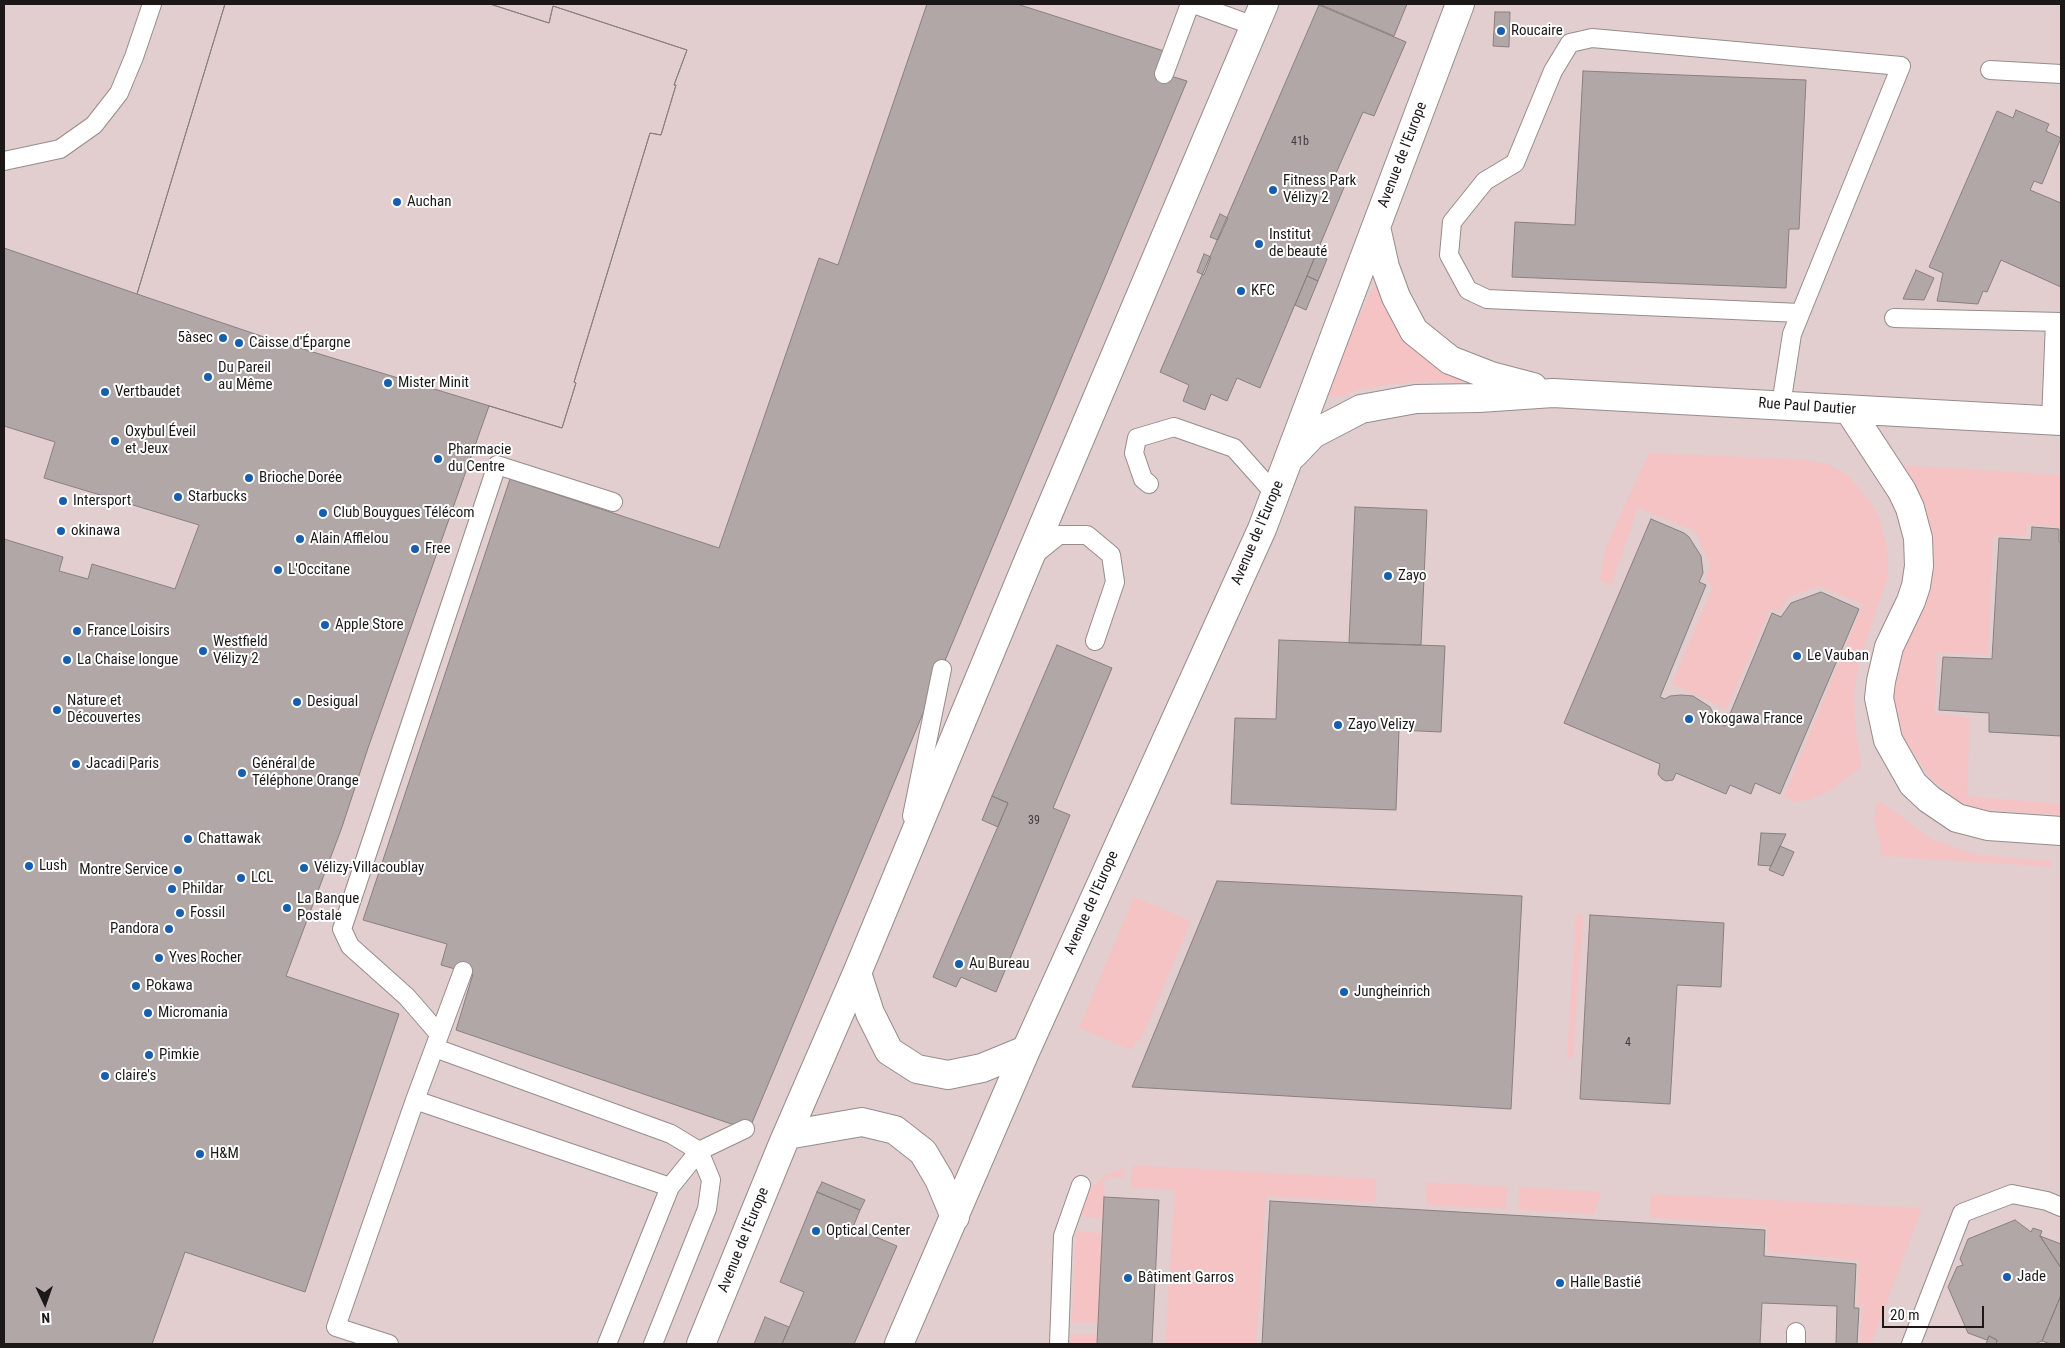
<!DOCTYPE html>
<meta charset="utf-8">
<style>
body{margin:0}
#map{position:relative;width:2065px;height:1348px;overflow:hidden;background:#e9dddd;font-family:"Roboto Condensed",sans-serif}
canvas{display:block}
.frame{position:absolute;inset:0;border:5px solid #1c1818;pointer-events:none}
.north{position:absolute;left:20px;top:1278px;width:50px;height:50px;-webkit-text-stroke:4px #fff;paint-order:stroke;rotate:177deg;font-size:14px;font-weight:700;line-height:20px;text-align:center;color:#1c1818}
.north::after{content:'';display:block;margin:auto;width:18px;height:22px;background:#1c1818;clip-path:polygon(50% 0,100% 100%,50% 72%,0 100%)}
.scale{position:absolute;left:1882px;top:1306px;width:102px;height:22px;box-sizing:border-box;border:2px solid #1c1818;border-top:0;padding-left:6px;font-size:15px;line-height:18px;white-space:nowrap;color:#1c1818;-webkit-text-stroke:4px #fff;paint-order:stroke}
</style>
<div id="map">
<canvas width="2065" height="1348"></canvas>
<div class="frame"></div>
<div class="north">N</div>
<div class="scale">20 m</div>
</div>
<script>
const context = document.querySelector('canvas').getContext('2d');
context.lineJoin = 'round';
function paint(path, color) {
  context.fillStyle = color;
  context.fill(path, 'evenodd');
}
function toPath(rows) {
  const path = new Path2D();
  for (const r of rows) {
    path.moveTo(r[0], r[1]);
    for (let i = 2; i < r.length; i += 2) path.lineTo(r[i], r[i + 1]);
  }
  return path;
}
function trace(path, color, width, dash) {
  context.strokeStyle = color;
  context.lineWidth = width;
  context.lineCap = dash ? 'butt' : 'round';
  context.setLineDash(dash || []);
  context.stroke(path);
}
function drawText(font, color, halo, rows, align = 'center') {
  context.font = font + ' "Roboto Condensed",sans-serif';
  context.lineWidth = 4;
  context.setLineDash([]);
  context.textBaseline = 'middle';
  context.strokeStyle = halo;
  context.fillStyle = color;
  for (const [text, x, y, turn = 0] of rows) {
    context.save();
    context.translate(x, y);
    context.rotate((+turn || 0) * Math.PI / 180);
    context.textAlign = isNaN(turn) ? turn : align;
    if (halo) context.strokeText(text, 0, 0);
    context.fillText(text, 0, 0);
    context.restore();
  }
}
paint(toPath([
 [4,4,2061,4,2061,1344,4,1344]
]), '#e2cece');
paint(toPath([
 [1374,286,1381,286,1486,383,1439,381,1392,384,1360,389,1340,397,1326,396,1328,382],
 [1649,453,1808,460,1830,465,1849,476,1873,506,1879,518,1887,547,1888,577,1859,663,1854,695,1856,731,1861,767,1831,790,1808,800,1795,802,1784,796,1863,604,1819,586,1788,597,1779,611,1770,609,1727,709,1672,684,1713,586,1706,579,1710,564,1695,531,1638,508,1611,586,1600,580,1605,549],
 [1901,465,2061,475,2061,527,2028,524,2026,536,1993,535,1988,655,1937,652,1935,713,1970,718,1967,796,2061,804,2061,815,1983,809,1961,803,1932,780,1903,739,1893,715,1891,696,1894,672,1931,578,1933,549,1931,529,1924,503],
 [1880,801,1930,838,1948,845,1978,855,2052,861,2052,867,1881,856,1880,840,1874,820,1876,806],
 [1134,897,1191,921,1140,1042,1136,1041,1132,1050,1079,1028],
 [1576,915,1583,915,1573,1058,1567,1058],
 [1133,1165,1376,1179,1375,1202,1266,1196,1256,1344,1165,1344,1175,1190,1130,1187],
 [1125,1168,1124,1178,1107,1177,1102,1183,1105,1189,1103,1218,1078,1216,1091,1188,1107,1174],
 [1426,1182,1508,1187,1506,1209,1427,1205],
 [1519,1187,1601,1192,1594,1214,1519,1210],
 [1651,1194,1922,1208,1871,1344,1860,1344,1862,1306,1857,1306,1859,1260,1768,1252,1767,1226,1650,1217],
 [1076,1231,1102,1233,1098,1323,1072,1322],
 [1071,1334,1097,1335,1097,1344,1070,1344]
]), '#f5c3c4');
const building = toPath([
 [225,4,490,4,549,23,553,6,687,50,674,85,676,85,661,135,650,133,574,382,576,383,562,428,267,338,137,294,225,4],
 [225,4,490,4,549,23,553,6,687,50,674,85,676,85,661,135,650,133,574,382,576,383,562,428,489,406,368,748,342,827,286,976,399,1014,305,1292,185,1252,152,1344,4,1344,4,248,137,294,225,4],
 [927,4,1017,4,1164,51,1164,74,1187,81,749,1130,456,1030,473,974,441,965,447,944,363,920,510,479,719,548,819,258,838,265,927,4],
 [1319,4,1407,4,1394,36,1319,4],
 [1319,5,1406,42,1374,116,1363,112,1333,180,1345,185,1260,388,1237,378,1227,401,1211,394,1205,410,1183,401,1189,385,1160,372,1319,5],
 [1495,12,1510,12,1509,47,1493,46,1495,12],
 [1583,71,1806,80,1799,229,1789,229,1786,288,1512,277,1515,222,1575,225,1583,71],
 [2016,110,2049,124,2046,131,2061,138,2042,184,2034,181,2030,190,2061,203,2061,287,2001,260,1987,292,1983,291,1978,304,1937,301,1943,273,1929,267,1997,111,2013,118,2016,110],
 [1220,214,1228,218,1218,240,1210,237,1220,214],
 [1204,254,1211,257,1204,275,1197,272,1204,254],
 [1316,254,1327,259,1318,281,1307,276,1316,254],
 [1916,270,1934,278,1924,300,1903,299,1916,270],
 [1307,276,1318,281,1306,310,1295,305,1307,276],
 [4,426,55,442,44,478,199,525,175,589,92,564,88,579,59,571,63,557,4,539,4,426],
 [1355,507,1427,510,1421,645,1349,643,1355,507],
 [1651,519,1684,533,1689,537,1701,556,1703,573,1699,582,1706,585,1660,697,1665,699,1670,696,1681,695,1693,696,1710,707,1718,723,1725,726,1772,613,1781,617,1791,603,1821,592,1859,609,1780,794,1755,783,1751,794,1730,785,1726,794,1676,773,1673,780,1666,781,1662,779,1658,774,1660,764,1564,723,1651,519],
 [2032,527,2059,529,2059,542,2061,542,2061,736,1989,732,1989,713,1939,710,1943,657,1992,659,1999,538,2031,540,2032,527],
 [1279,640,1445,646,1441,732,1399,730,1396,810,1231,804,1235,718,1276,719,1279,640],
 [1057,645,1112,668,1053,808,1070,815,996,992,961,977,956,987,933,977,1008,803,992,796,1057,645],
 [992,796,1008,803,998,827,982,820,992,796],
 [1761,833,1786,834,1771,866,1758,865,1761,833],
 [1780,846,1794,852,1783,876,1769,870,1780,846],
 [1217,881,1522,896,1511,1109,1132,1087,1217,881],
 [1590,915,1724,923,1721,987,1677,985,1670,1104,1580,1099,1590,915],
 [822,1182,865,1200,860,1210,817,1192,822,1182],
 [817,1192,860,1210,853,1227,897,1246,854,1344,782,1344,804,1292,780,1282,817,1192],
 [1104,1197,1159,1200,1152,1344,1097,1344,1104,1197],
 [1270,1201,1765,1230,1764,1256,1856,1264,1854,1308,1859,1308,1857,1344,1836,1344,1837,1306,1762,1303,1760,1344,1262,1344,1270,1201],
 [2015,1220,2031,1232,2033,1228,2042,1231,2040,1236,2061,1268,2061,1295,2042,1341,2034,1344,1996,1344,1997,1340,1989,1336,1987,1340,1968,1333,1948,1287,1957,1267,1963,1265,1960,1259,1968,1239,2015,1220],
 [2040,1236,2061,1244,2061,1268,2040,1236],
 [2061,1295,2061,1344,2051,1344,2042,1341,2061,1295],
 [765,1317,789,1327,782,1344,754,1344,765,1317],
 [1989,1336,1997,1340,1996,1344,1986,1344,1989,1336]
]);
paint(building, '#b2a7a7');
trace(building, '#8a8080', 1);
const service = toPath([
 [1194,4,1254,26],
 [1990,70,2061,74],
 [1164,74,1190,4],
 [4,161,60,149,94,125,119,93,134,57,152,4],
 [1894,318,2061,322],
 [1781,405,1792,334,1901,66,1592,38,1570,43,1553,71,1515,163,1485,181,1452,222,1449,255,1468,290,1487,299,1800,313],
 [2051,421,2055,322],
 [1149,484,1143,479,1134,453,1137,438,1174,427,1234,448,1275,494],
 [1033,556,1059,535,1087,535,1111,555,1115,582,1095,641],
 [912,816,942,669],
 [439,1034,407,997,350,946,342,929,497,465,613,502],
 [435,1048,671,1134,699,1151,711,1180,707,1209,653,1344],
 [415,1100,670,1187],
 [1796,1332,1796,1344],
 [389,1344,336,1327,415,1100,463,971],
 [607,1344,670,1187,699,1151,745,1129],
 [1059,1344,1063,1236,1081,1185],
 [1911,1344,1962,1213,2012,1194,2047,1201,2061,1207]
]);
const minor = toPath([
 [1376,227,1385,267,1396,297,1414,331,1450,360,1491,376,1533,387],
 [1849,410,1902,491,1910,508,1918,538,1919,566,1916,586,1911,601,1889,647,1881,681,1879,698,1888,740,1913,784,1929,799,1957,818,1988,826,2061,831],
 [1293,455,1313,434,1361,409,1416,399,1479,398,1553,393,2061,421],
 [857,973,870,1013,889,1051,917,1069,948,1075,982,1068,1026,1050],
 [787,1135,862,1122,895,1130,923,1152,939,1179,955,1217],
 [701,1344,782,1146,857,973,1029,559,1264,4],
 [899,1344,1026,1050,1262,529,1460,4]
]);
trace(service, '#978c8c', 20);
trace(minor, '#978c8c', 30);
trace(service, '#fff', 18);
trace(minor, '#fff', 28);
for (const [x, y, r, color] of [
 [1501,31,5,"#155fae"],
 [1273,190,5,"#155fae"],
 [397,202,5,"#155fae"],
 [1259,244,5,"#155fae"],
 [1241,291,5,"#155fae"],
 [223,338,5,"#155fae"],
 [239,343,5,"#155fae"],
 [208,377,5,"#155fae"],
 [388,383,5,"#155fae"],
 [105,392,5,"#155fae"],
 [115,441,5,"#155fae"],
 [438,459,5,"#155fae"],
 [249,478,5,"#155fae"],
 [178,497,5,"#155fae"],
 [63,501,5,"#155fae"],
 [323,513,5,"#155fae"],
 [61,531,5,"#155fae"],
 [300,539,5,"#155fae"],
 [415,549,5,"#155fae"],
 [278,570,5,"#155fae"],
 [1388,576,5,"#155fae"],
 [325,625,5,"#155fae"],
 [77,631,5,"#155fae"],
 [203,651,5,"#155fae"],
 [1797,656,5,"#155fae"],
 [67,660,5,"#155fae"],
 [297,702,5,"#155fae"],
 [57,710,5,"#155fae"],
 [1689,719,5,"#155fae"],
 [1338,725,5,"#155fae"],
 [76,764,5,"#155fae"],
 [242,773,5,"#155fae"],
 [188,839,5,"#155fae"],
 [29,866,5,"#155fae"],
 [304,868,5,"#155fae"],
 [178,870,5,"#155fae"],
 [241,878,5,"#155fae"],
 [172,889,5,"#155fae"],
 [287,908,5,"#155fae"],
 [180,913,5,"#155fae"],
 [169,929,5,"#155fae"],
 [159,958,5,"#155fae"],
 [959,964,5,"#155fae"],
 [136,986,5,"#155fae"],
 [1344,992,5,"#155fae"],
 [148,1013,5,"#155fae"],
 [149,1055,5,"#155fae"],
 [105,1076,5,"#155fae"],
 [200,1154,5,"#155fae"],
 [816,1231,5,"#155fae"],
 [2007,1277,5,"#155fae"],
 [1128,1278,5,"#155fae"],
 [1560,1283,5,"#155fae"]
]) {
  const dot = new Path2D();
  dot.arc(x, y, r, 0, 2 * Math.PI);
  context.fillStyle = color;
  context.fill(dot);
  trace(dot, '#fff', 2);
}
drawText('12px', '#423c3c', null, [
 ["41b",1300,142],
 ["39",1034,821],
 ["4",1628,1043]
]);
drawText('15px', '#1c1818', '#fff', [
 ["Roucaire",1511,31],
 ["Fitness Park",1283,181],
 ["Vélizy 2",1283,198],
 ["Auchan",407,202],
 ["Institut",1269,235],
 ["de beauté",1269,252],
 ["KFC",1251,291],
 ["5àsec",213,338,"right"],
 ["Caisse d'Épargne",249,343],
 ["Du Pareil",218,368],
 ["au Même",218,385],
 ["Mister Minit",398,383],
 ["Vertbaudet",115,392],
 ["Oxybul Éveil",125,432],
 ["et Jeux",125,449],
 ["Pharmacie",448,450],
 ["du Centre",448,467],
 ["Brioche Dorée",259,478],
 ["Starbucks",188,497],
 ["Intersport",73,501],
 ["Club Bouygues Télécom",333,513],
 ["okinawa",71,531],
 ["Alain Afflelou",310,539],
 ["Free",425,549],
 ["L'Occitane",288,570],
 ["Zayo",1398,576],
 ["Apple Store",335,625],
 ["France Loisirs",87,631],
 ["Westfield",213,642],
 ["Vélizy 2",213,659],
 ["Le Vauban",1807,656],
 ["La Chaise longue",77,660],
 ["Nature et",67,701],
 ["Découvertes",67,718],
 ["Desigual",307,702],
 ["Yokogawa France",1699,719],
 ["Zayo Velizy",1348,725],
 ["Jacadi Paris",86,764],
 ["Général de",252,764],
 ["Téléphone Orange",252,781],
 ["Chattawak",198,839],
 ["Lush",39,866],
 ["Vélizy-Villacoublay",314,868],
 ["Montre Service",168,870,"right"],
 ["LCL",251,878],
 ["Phildar",182,889],
 ["La Banque",297,899],
 ["Postale",297,916],
 ["Fossil",190,913],
 ["Pandora",159,929,"right"],
 ["Yves Rocher",169,958],
 ["Au Bureau",969,964],
 ["Pokawa",146,986],
 ["Jungheinrich",1354,992],
 ["Micromania",158,1013],
 ["Pimkie",159,1055],
 ["claire's",115,1076],
 ["H&M",210,1154],
 ["Optical Center",826,1231],
 ["Jade",2017,1277],
 ["Bâtiment Garros",1138,1278],
 ["Halle Bastié",1570,1283]
], 'left');
drawText('15px', '#1c1818', '#fff', [
 ["Avenue de l'Europe",1403,155,-69],
 ["Rue Paul Dautier",1807,407,4],
 ["Avenue de l'Europe",1258,533,-67],
 ["Avenue de l'Europe",1092,903,-66],
 ["Avenue de l'Europe",744,1240,-68]
]);
</script>
